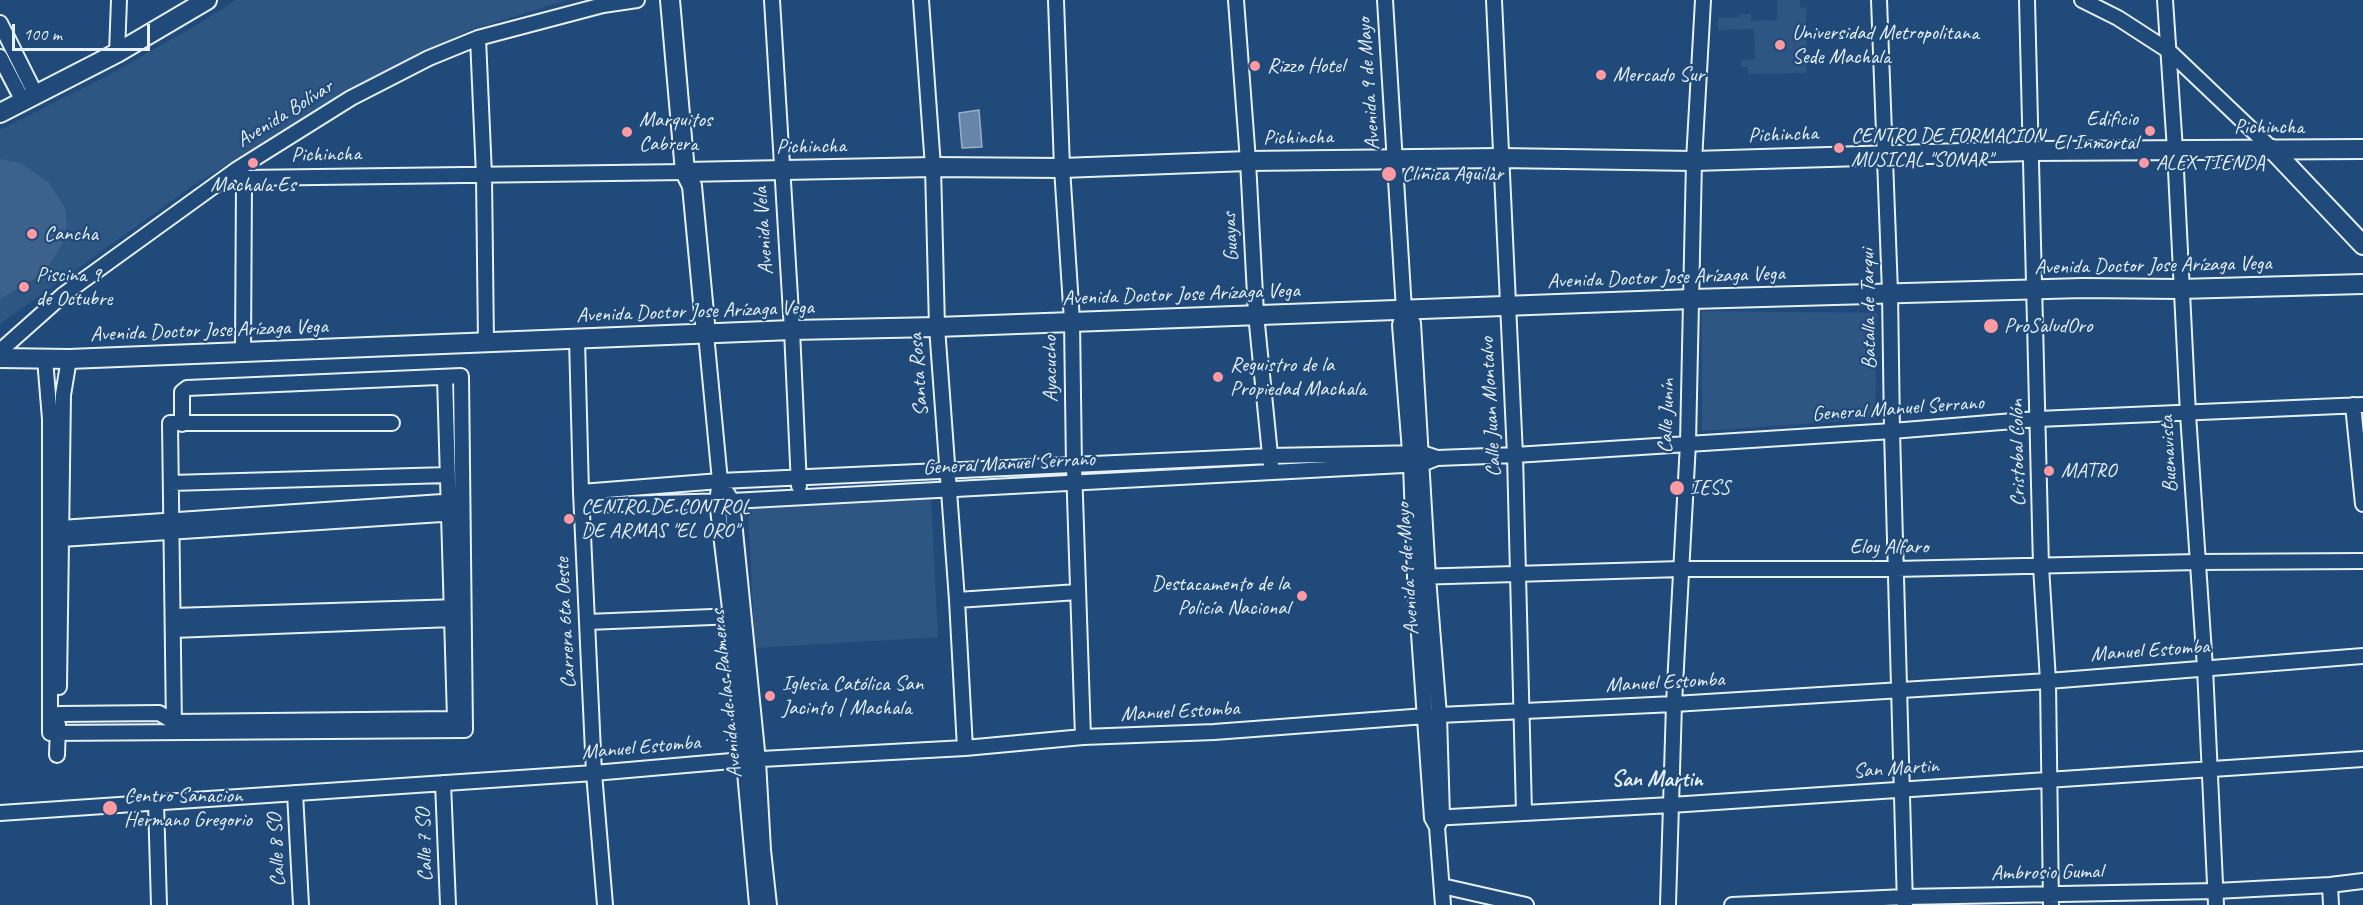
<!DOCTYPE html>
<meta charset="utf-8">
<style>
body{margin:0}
#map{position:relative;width:2363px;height:905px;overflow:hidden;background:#1f4a7a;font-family:Caveat,sans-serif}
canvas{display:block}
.scale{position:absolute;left:12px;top:24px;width:138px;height:27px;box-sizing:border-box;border:3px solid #e8f1f8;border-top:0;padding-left:8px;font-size:18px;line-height:21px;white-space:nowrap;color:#e8f1f8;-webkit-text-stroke:4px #1f4a7a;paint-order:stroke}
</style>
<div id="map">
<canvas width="2363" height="905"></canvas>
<div class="scale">100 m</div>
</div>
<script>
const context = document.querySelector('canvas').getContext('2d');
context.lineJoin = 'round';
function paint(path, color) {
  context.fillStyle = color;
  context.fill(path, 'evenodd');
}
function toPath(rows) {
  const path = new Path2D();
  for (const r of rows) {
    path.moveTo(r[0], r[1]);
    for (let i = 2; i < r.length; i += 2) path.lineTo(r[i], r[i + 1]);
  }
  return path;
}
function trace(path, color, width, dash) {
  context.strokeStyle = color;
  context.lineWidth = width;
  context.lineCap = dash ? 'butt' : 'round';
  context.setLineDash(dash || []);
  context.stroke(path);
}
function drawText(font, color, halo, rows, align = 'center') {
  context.font = font + ' Caveat,sans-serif';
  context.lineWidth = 4.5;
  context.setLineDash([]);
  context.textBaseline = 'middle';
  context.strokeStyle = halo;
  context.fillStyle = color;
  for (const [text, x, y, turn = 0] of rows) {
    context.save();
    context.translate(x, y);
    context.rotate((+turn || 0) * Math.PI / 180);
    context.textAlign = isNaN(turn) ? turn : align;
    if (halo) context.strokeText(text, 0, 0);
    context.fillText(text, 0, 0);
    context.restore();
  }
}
paint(toPath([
 [236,0,568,0,470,30,377,76,242,155,191,187,0,324,0,130,103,78,200,23],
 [1777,0,1800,0,1801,8,1806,8,1807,73,1748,74,1748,67,1741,67,1741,60,1755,59,1754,29,1718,30,1718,18,1740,17,1740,14,1751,14,1751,21,1777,20],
 [1702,311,1877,313,1875,419,1702,431],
 [931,499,938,637,755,648,748,509]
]), '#2e5683');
paint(toPath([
 [0,159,21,163,49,183,65,208,67,225,63,242,44,273,0,299]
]), '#3c628c');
const water = toPath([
 [979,110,982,147,962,148,959,113,979,110]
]);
paint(water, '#6685a7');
trace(water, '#9ab0c7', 1.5);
const minor = toPath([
 [772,0,792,330,799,486],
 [921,0,933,167,937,327,957,600,965,748],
 [1056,0,1062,168,1072,321,1074,467,1083,737],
 [1236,0,1248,161,1256,314,1271,465],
 [1385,0,1404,310,1400,325,1411,464,1415,577,1432,818,1437,827,1443,905],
 [1494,0,1515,455,1524,812],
 [1879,0,1890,292,1892,431,1905,905],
 [2027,0,2041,566,2048,681,2051,905],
 [2082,0,2118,18,2169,51,2272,149],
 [2165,0,2175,150,2188,414,2205,668,2216,905],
 [0,23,36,95],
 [478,38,484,175,486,344],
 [117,53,119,0],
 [0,57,23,101],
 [236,170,244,178,685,172],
 [1404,310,1413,323,1428,577,1439,715,1442,817,1438,825],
 [706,334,720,481,717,501,731,617,757,905],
 [577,339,581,492,594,773,605,905],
 [0,351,63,295,236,170,351,98,429,58,478,38,603,5,637,0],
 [243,352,244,178],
 [45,359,50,419,50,733,465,730,461,376,187,388,182,392,182,424],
 [2353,405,2363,504],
 [171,483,448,475],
 [581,492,720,481,1270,456,1422,453,1437,458,1515,455,1892,431,2038,419,2363,405],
 [727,493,732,501,758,761,763,850,769,905],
 [582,505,732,501,1384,466,1422,464,1437,458],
 [61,528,457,501],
 [61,539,457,513],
 [1415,577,1681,569,1895,569,2197,562,2363,561],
 [957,600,1078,592],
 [173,616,458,607],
 [587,622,737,616],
 [173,630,452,619],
 [59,687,63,395,69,359],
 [59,714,159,713,174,722,455,719,445,377],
 [174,727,170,423,392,423],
 [57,755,58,724],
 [443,783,448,905],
 [295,793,301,905],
 [156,802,159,905],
 [0,813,594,773,743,760,965,748,1083,737,1214,732,1439,715,1674,704,2048,681,2363,656],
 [1432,818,1671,805,2363,759],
 [2330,885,2331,905],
 [1442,886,1526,905],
 [1668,905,1674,704,1688,443,1694,161,1703,0],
 [1732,905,1905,897,2216,891,2330,885,2363,881]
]);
const major = toPath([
 [670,0,685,172,692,186,706,334],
 [0,113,117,53,207,0],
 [2272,149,2363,245],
 [685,172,933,167,1062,168,1248,161,1500,158,1694,161,2030,151,2363,149],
 [0,358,69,359,792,330,937,327,1692,299,2083,288,2180,289,2363,284]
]);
trace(minor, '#e8f1f8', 18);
trace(major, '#e8f1f8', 22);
trace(minor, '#1f4a7a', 14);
trace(major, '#1f4a7a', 18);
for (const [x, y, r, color] of [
 [1780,45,6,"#ff9aa2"],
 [1255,66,6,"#ff9aa2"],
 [1601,75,6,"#ff9aa2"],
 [2150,131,6,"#ff9aa2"],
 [627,132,6,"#ff9aa2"],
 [1839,148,6,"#ff9aa2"],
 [253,163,6,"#ff9aa2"],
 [2144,163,6,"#ff9aa2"],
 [1389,174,8,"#ff9aa2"],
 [32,234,6,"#ff9aa2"],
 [24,287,6,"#ff9aa2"],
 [1991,326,8,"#ff9aa2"],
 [1218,377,6,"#ff9aa2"],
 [2049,471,6,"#ff9aa2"],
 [1677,488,8,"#ff9aa2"],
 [569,519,6,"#ff9aa2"],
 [1302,596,6,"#ff9aa2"],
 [770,696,6,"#ff9aa2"],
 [110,808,8,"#ff9aa2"]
]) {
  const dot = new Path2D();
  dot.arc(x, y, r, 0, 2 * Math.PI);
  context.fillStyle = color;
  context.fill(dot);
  trace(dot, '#1f4a7a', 2);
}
drawText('21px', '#e8f1f8', '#1f4a7a', [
 ["Universidad Metropolitana",1792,33],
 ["Sede Machala",1792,57],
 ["Rizzo Hotel",1267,66],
 ["Mercado Sur",1613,75],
 ["Edificio",2138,119,"right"],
 ["El Inmortal",2138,143,"right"],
 ["Marquitos",639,120],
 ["Cabrera",639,144],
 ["CENTRO DE FORMACION",1851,136],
 ["MUSICAL \"SONAR\"",1851,160],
 ["ALEX TIENDA",2156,163],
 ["Clínica Aguilar",1402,174],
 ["Machala Es",253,185,"center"],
 ["Cancha",44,234],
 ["Piscina 9",36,275],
 ["de Octubre",36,299],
 ["ProSaludOro",2004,326],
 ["Reguistro de la",1230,365],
 ["Propiedad Machala",1230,389],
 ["MATRO",2061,471],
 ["IESS",1690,488],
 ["CENTRO DE CONTROL",581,507],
 ["DE ARMAS \"EL ORO\"",581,531],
 ["Destacamento de la",1290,584,"right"],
 ["Policía Nacional",1290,608,"right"],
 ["Iglesia Católica San",782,684],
 ["Jacinto | Machala",782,708],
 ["Centro Sanacion",124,796],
 ["Hermano Gregorio",124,820]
], 'left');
drawText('21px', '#e8f1f8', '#1f4a7a', [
 ["Avenida 9 de Mayo",1369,84,-94],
 ["Avenida Bolívar",285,114,-32],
 ["Pichincha",2269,127],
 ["Pichincha",1783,135,-2],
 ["Pichincha",1298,138,-1],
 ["Pichincha",811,147,-1],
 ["Pichincha",326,155,-1],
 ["Avenida Vela",764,231,-94],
 ["Guayas",1231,237,-93],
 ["Avenida Doctor Jose Arízaga Vega",2153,266,-1],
 ["Avenida Doctor Jose Arízaga Vega",1666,278,-2],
 ["Avenida Doctor Jose Arízaga Vega",1181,295,-2],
 ["Batalla de Tarqui",1869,309,-91],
 ["Avenida Doctor Jose Arízaga Vega",695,312,-2],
 ["Avenida Doctor Jose Arízaga Vega",209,331,-2],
 ["Ayacucho",1051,369,-91],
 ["Santa Rosa",919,375,-94],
 ["Calle Juan Montalvo",1491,407,-93],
 ["General Manuel Serrano",1898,409,-4],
 ["Calle Junín",1667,416,-88],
 ["Cristobal Colón",2018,453,-91],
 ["Buenavista",2169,454,-93],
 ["General Manuel Serrano",1009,464,-3],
 ["Eloy Alfaro",1889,547],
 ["Avenida 9 de Mayo",1408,569,-94],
 ["Carrera 6ta Oeste",566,623,-93],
 ["Manuel Estomba",2150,651,-4],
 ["Manuel Estomba",1665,683,-3],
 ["Avenida de las Palmeras",727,694,-96],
 ["Manuel Estomba",1180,712,-3],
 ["Manuel Estomba",641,748,-5],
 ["San Martin",1896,769,-4],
 ["Calle 7 SO",425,845,-92],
 ["Calle 8 SO",277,850,-93],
 ["Ambrosio Gumal",2047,873,-1]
]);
drawText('bold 22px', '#e8f1f8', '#1f4a7a', [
 ["San Martin",1657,780]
]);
</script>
